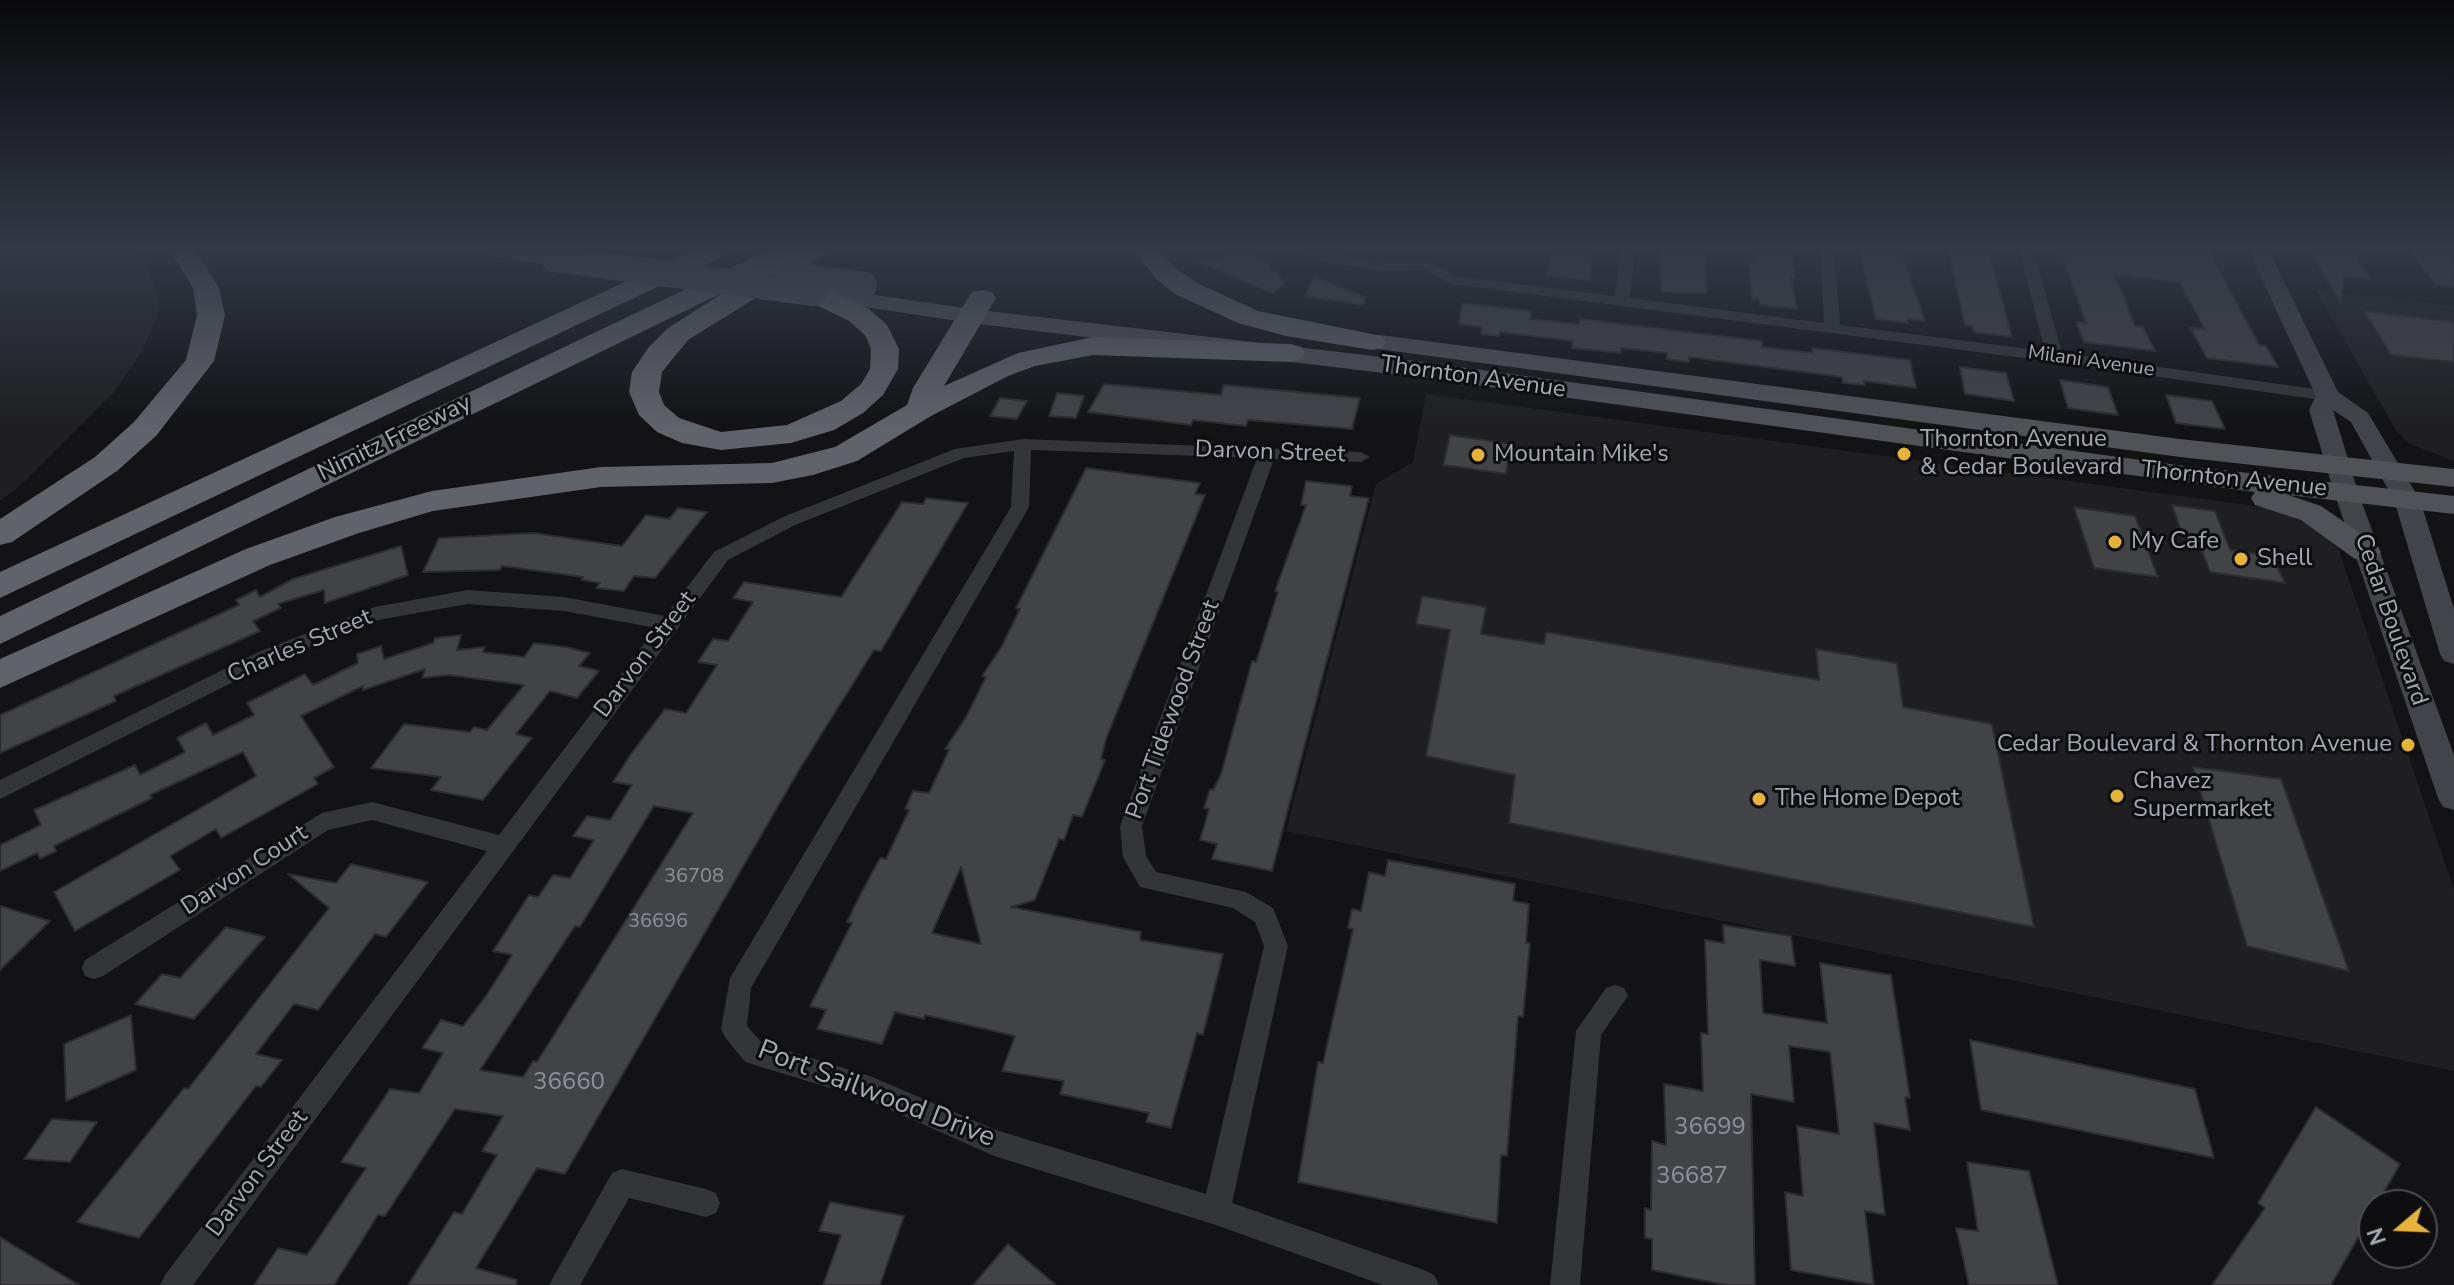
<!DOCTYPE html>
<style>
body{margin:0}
#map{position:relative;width:2454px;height:1285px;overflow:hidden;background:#131315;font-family:"Nunito Sans",sans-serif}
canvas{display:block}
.north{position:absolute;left:2358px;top:1189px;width:80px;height:80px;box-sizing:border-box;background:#0e0e10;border:2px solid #4b4c52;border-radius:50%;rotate:251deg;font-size:22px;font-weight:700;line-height:32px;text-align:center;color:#a6a9b4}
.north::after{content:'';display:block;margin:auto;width:28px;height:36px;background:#e5b23b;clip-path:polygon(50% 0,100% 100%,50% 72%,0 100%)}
</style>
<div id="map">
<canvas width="2454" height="1285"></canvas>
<div class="north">N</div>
</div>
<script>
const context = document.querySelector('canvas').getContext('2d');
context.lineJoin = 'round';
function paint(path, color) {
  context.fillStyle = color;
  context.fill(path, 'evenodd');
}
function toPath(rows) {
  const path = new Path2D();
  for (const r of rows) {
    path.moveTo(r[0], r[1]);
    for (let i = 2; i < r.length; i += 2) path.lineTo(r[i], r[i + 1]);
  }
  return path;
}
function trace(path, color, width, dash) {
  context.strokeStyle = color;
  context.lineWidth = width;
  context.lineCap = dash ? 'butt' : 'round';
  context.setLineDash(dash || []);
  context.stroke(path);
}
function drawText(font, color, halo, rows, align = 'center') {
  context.font = font + ' "Nunito Sans",sans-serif';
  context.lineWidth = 6;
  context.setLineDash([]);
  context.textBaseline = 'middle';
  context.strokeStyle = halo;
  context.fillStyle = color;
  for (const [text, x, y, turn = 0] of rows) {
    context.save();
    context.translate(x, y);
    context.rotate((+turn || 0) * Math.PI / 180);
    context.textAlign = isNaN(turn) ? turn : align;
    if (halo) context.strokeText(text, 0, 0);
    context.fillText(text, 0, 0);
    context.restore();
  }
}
paint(toPath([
 [0,249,126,249,147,262,160,308,142,352,113,393,21,485,0,501],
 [2316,290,2454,306,2454,461,2410,444,2397,432],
 [1426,394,2269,508,2312,525,2338,548,2454,890,2454,1071,1286,831,1376,484,1413,462]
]), '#1f1f21');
const building = toPath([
 [1222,249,1242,249,1261,257,1286,283,1272,293,1198,262,1227,255,1222,249],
 [1551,249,1593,249,1590,281,1547,276,1551,249],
 [1659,249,1704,249,1707,293,1661,292,1659,249],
 [1752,249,1791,249,1795,278,1791,277,1797,309,1760,305,1759,300,1752,299,1749,262,1755,263,1752,249],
 [1859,249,1900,249,1925,321,1907,319,1908,323,1876,319,1859,249],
 [1948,249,1988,249,2012,337,1974,332,1972,326,1965,325,1948,249],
 [2060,249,2140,254,2141,249,2208,249,2259,345,2266,346,2278,367,2207,358,2190,328,2205,329,2179,282,2114,274,2135,326,2143,327,2155,351,2084,342,2076,322,2086,323,2060,249],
 [2308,249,2351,249,2371,279,2344,276,2341,303,2308,249],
 [2408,249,2454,249,2454,287,2436,285,2408,249],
 [1314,277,1365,297,1363,305,1305,296,1314,277],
 [1462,303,1531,311,1530,319,1579,324,1580,319,1762,341,1762,347,1813,353,1812,348,1910,360,1916,388,1864,381,1865,385,1843,383,1842,377,1689,357,1689,362,1667,359,1667,353,1621,348,1621,353,1572,348,1573,341,1500,332,1499,336,1481,334,1482,327,1459,324,1462,303],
 [2364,311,2454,322,2454,362,2391,355,2364,311],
 [1960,367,2006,373,2014,401,1965,394,1960,367],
 [2060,380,2108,387,2118,415,2068,408,2060,380],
 [1104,384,1221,395,1224,385,1360,398,1352,429,1248,420,1246,426,1193,420,1191,425,1088,412,1104,384],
 [1057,393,1084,396,1076,418,1049,416,1057,393],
 [2166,395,2212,401,2225,429,2176,423,2166,395],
 [1000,398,1027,401,1017,419,990,416,1000,398],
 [1450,435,1511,444,1506,474,1443,465,1450,435],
 [1086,468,1200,483,1195,494,1205,495,1106,739,1101,759,1105,760,1082,817,1073,815,1064,840,1059,839,1035,900,1011,907,1141,932,1140,940,1223,954,1203,1035,1197,1033,1171,1128,1146,1122,1149,1113,1060,1094,1064,1081,1002,1071,1015,1036,925,1015,924,1019,895,1012,882,1044,817,1029,826,1010,810,1006,852,923,847,922,859,897,880,858,886,859,909,810,905,809,913,791,929,793,949,750,945,749,966,717,986,677,982,676,1002,646,1020,609,1016,608,1086,468],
 [961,867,969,899,981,944,932,933,961,867],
 [1306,481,1352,486,1350,496,1369,498,1272,871,1212,859,1217,844,1200,840,1209,809,1204,808,1210,789,1213,790,1221,774,1252,661,1256,662,1278,592,1275,591,1306,505,1301,505,1306,481],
 [926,498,968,503,881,651,874,650,799,770,565,1174,537,1168,476,1268,517,1280,516,1285,408,1285,454,1212,462,1214,497,1155,482,1151,503,1116,455,1109,385,1216,378,1215,334,1285,254,1285,278,1248,307,1255,366,1168,341,1162,390,1089,419,1093,443,1053,422,1048,441,1020,463,1026,486,996,512,955,493,951,529,895,538,897,553,875,570,878,594,840,573,836,587,816,610,820,632,785,613,782,631,754,665,709,686,713,717,665,698,662,713,639,728,641,753,602,733,598,744,582,841,597,902,502,923,504,926,498],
 [654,806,693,813,537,1062,533,1061,523,1077,480,1070,575,926,580,927,654,806],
 [2172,505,2215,511,2230,550,2272,556,2285,583,2210,572,2198,541,2184,539,2172,505],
 [2074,507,2135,516,2158,577,2094,568,2074,507],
 [678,508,707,512,655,578,634,576,624,591,596,588,600,583,581,580,583,577,502,566,500,570,423,572,439,538,534,533,622,546,646,515,669,519,678,508],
 [401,546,408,575,325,603,324,590,278,604,281,608,253,621,260,631,114,696,116,701,0,753,0,715,239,605,236,600,256,590,260,597,293,579,401,546],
 [1422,596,1486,607,1481,634,1544,644,1546,632,1819,680,1816,649,1897,663,1903,707,1992,724,2034,927,1509,823,1515,775,1426,756,1450,630,1416,624,1422,596],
 [461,635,457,650,485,647,483,652,524,657,534,643,566,647,590,653,579,666,599,671,577,698,550,691,516,734,532,738,483,800,431,790,441,777,371,768,404,724,470,732,474,727,487,730,524,685,449,675,422,678,425,669,363,690,363,686,301,716,334,767,314,778,318,784,221,838,216,829,170,856,180,870,75,931,54,892,256,776,243,752,150,795,152,798,54,846,56,851,40,859,37,853,0,871,0,845,41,825,34,810,135,765,140,775,185,752,177,738,206,723,213,735,254,715,247,703,305,674,313,685,358,663,357,654,381,646,384,659,433,643,435,638,461,635],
 [2193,767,2281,779,2349,971,2247,946,2193,767],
 [1388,860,1515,884,1513,901,1529,904,1526,943,1530,943,1523,1017,1518,1016,1507,1156,1501,1155,1497,1223,1298,1182,1318,1062,1323,1063,1353,929,1348,928,1352,909,1361,911,1369,872,1385,876,1388,860],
 [351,864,428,882,386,937,375,934,318,1010,294,1004,256,1054,282,1060,261,1087,256,1086,139,1238,77,1222,184,1088,188,1089,329,908,288,874,336,883,351,864],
 [0,906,50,921,0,970,0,906],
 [1723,925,1791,936,1795,966,1760,960,1763,1013,1827,1023,1820,963,1891,975,1910,1098,1905,1097,1910,1130,1874,1123,1885,1215,1865,1211,1874,1285,1791,1270,1785,1192,1803,1196,1797,1126,1839,1134,1830,1052,1789,1046,1794,1102,1751,1094,1755,1285,1725,1285,1652,1270,1652,1239,1645,1238,1645,1208,1651,1210,1652,1141,1666,1145,1664,1084,1703,1091,1701,1033,1708,1034,1705,940,1724,943,1723,925],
 [226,927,265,937,194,1019,135,1004,162,974,180,978,226,927],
 [131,1015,136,1070,66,1101,64,1044,131,1015],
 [1970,1040,2195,1089,2214,1158,1981,1110,1970,1040],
 [2316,1107,2400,1164,2331,1285,2212,1285,2265,1208,2258,1203,2316,1107],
 [52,1119,97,1122,70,1162,24,1159,52,1119],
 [1967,1162,2029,1171,2058,1285,1969,1285,1956,1228,1978,1231,1967,1162],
 [830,1202,904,1216,880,1285,823,1285,841,1235,819,1231,830,1202],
 [0,1237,79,1285,0,1285,0,1237],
 [1008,1244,1056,1285,973,1285,1008,1244]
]);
paint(building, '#424347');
trace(building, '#2d2d30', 2);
paint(toPath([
 [1298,249,1316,249,1379,263,1429,262,1456,276,1615,296,1621,249,1635,249,1630,298,1824,323,1820,249,1834,249,1840,325,2045,351,2019,249,2033,249,2062,353,2328,391,2336,396,2328,401,2055,362,1452,284,1426,270,1379,271,1310,258,1298,249],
 [1023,439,1361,452,1370,457,1361,462,1274,459,1142,826,1146,856,1156,872,1246,892,1273,908,1288,946,1232,1203,1424,1270,1434,1275,1439,1285,1383,1285,1216,1225,994,1156,866,1099,745,1062,725,1037,721,1029,730,978,1011,507,1014,451,964,458,795,525,728,560,193,1285,160,1285,165,1275,487,851,372,820,328,830,103,976,94,979,85,976,82,968,85,960,322,813,372,802,499,835,656,628,564,611,468,604,378,620,275,661,0,799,0,780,261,651,375,607,468,590,564,597,665,616,714,552,783,517,955,449,1023,439],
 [1031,450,1257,458,1120,826,1123,857,1140,887,1233,908,1255,922,1264,946,1206,1194,996,1130,870,1076,762,1043,747,1026,751,988,1029,507,1031,450],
 [1615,985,1624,988,1628,996,1601,1035,1580,1285,1550,1285,1576,1031,1606,988,1615,985],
 [622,1169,706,1189,716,1193,720,1203,716,1213,706,1217,629,1198,580,1285,549,1285,612,1173,622,1169]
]), '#343539');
paint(toPath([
 [2248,249,2268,249,2338,392,2368,413,2420,500,2454,609,2454,664,2444,661,2440,654,2394,500,2351,422,2333,410,2358,492,2454,755,2454,810,2443,807,2438,798,2334,492,2309,410,2316,396,2248,249]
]), '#424449');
paint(toPath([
 [482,249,537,249,562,254,566,259,554,266,493,256,482,249],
 [814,286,971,309,1416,361,2177,465,2454,496,2454,514,2288,495,2321,506,2377,545,2381,552,2377,559,2366,562,2355,559,2301,520,2255,505,2251,498,2255,492,1416,377,971,323,806,298,802,293,806,288,814,286],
 [1380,335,2180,439,2454,469,2454,487,2180,457,1371,348,1367,343,1371,338,1380,335]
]), '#515258');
paint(toPath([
 [169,249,195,249,219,288,225,315,214,361,156,436,117,471,12,542,0,545,0,519,95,457,134,422,186,360,197,315,193,288,169,249],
 [696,249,731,249,727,254,0,598,0,572,696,249],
 [770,249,834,249,688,340,662,372,659,392,664,405,679,418,721,432,787,425,841,401,861,384,870,369,871,349,865,335,849,321,804,299,800,293,804,287,814,285,869,309,887,325,899,349,898,369,883,395,863,413,834,430,791,443,721,450,682,443,657,432,639,415,629,392,632,372,648,348,668,328,726,291,0,644,0,616,770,249],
 [1133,249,1160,249,1174,267,1197,283,1258,311,1372,334,1382,336,1386,342,1382,348,1372,350,1286,336,1238,323,1177,295,1156,279,1133,249],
 [982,290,992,292,996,298,944,386,1018,353,1093,337,1291,344,1301,347,1305,353,1301,359,1291,362,1093,355,1035,366,1008,376,931,416,857,461,813,475,772,483,601,487,433,511,359,533,270,565,0,688,0,659,246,549,335,517,432,491,601,467,772,463,835,447,907,405,913,388,968,298,972,292,982,290]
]), '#61636a');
trace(toPath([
 [554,259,814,293],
 [792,275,864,285]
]), '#515258', 26);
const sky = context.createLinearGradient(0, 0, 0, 429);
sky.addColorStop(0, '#0a0a0c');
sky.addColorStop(0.58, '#333946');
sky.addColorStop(1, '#33394600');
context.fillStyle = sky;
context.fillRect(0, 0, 2454, 429);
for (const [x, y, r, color] of [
 [1904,454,8,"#e5b23b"],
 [1478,455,8,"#e5b23b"],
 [2115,542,8,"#e5b23b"],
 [2241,559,8,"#e5b23b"],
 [2408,745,8,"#e5b23b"],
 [2117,796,8,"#e5b23b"],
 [1759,799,8,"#e5b23b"]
]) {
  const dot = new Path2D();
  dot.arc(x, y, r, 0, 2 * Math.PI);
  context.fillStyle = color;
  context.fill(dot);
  trace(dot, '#0e0e10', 3);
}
drawText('20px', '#a6a9b4', '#0e0e10', [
 ["Milani Avenue",2091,362,8]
]);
drawText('20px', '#8d9099', null, [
 ["36708",694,877],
 ["36696",658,922]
]);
drawText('24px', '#a6a9b4', '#0e0e10', [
 ["Thornton Avenue",1473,378,8],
 ["Nimitz Freeway",395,439,-26],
 ["Darvon Street",1270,453,2],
 ["Thornton Avenue",2234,480,6],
 ["Cedar Boulevard",2390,620,71],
 ["Charles Street",300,647,-23],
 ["Darvon Street",646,655,-53],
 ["Port Tidewood Street",1174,710,-70],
 ["Darvon Court",245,871,-33],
 ["Darvon Street",258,1174,-53]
]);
drawText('24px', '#a6a9b4', '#0e0e10', [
 ["Thornton Avenue",1920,440],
 ["& Cedar Boulevard",1920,468],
 ["Mountain Mike's",1494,455],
 ["My Cafe",2131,542],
 ["Shell",2257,559],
 ["Cedar Boulevard & Thornton Avenue",2392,745,"right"],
 ["Chavez",2133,782],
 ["Supermarket",2133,810],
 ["The Home Depot",1775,799]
], 'left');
drawText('24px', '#8d9099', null, [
 ["36660",569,1083],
 ["36699",1710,1128],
 ["36687",1692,1177]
]);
drawText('28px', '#a6a9b4', '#0e0e10', [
 ["Port Sailwood Drive",876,1095,21]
]);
</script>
